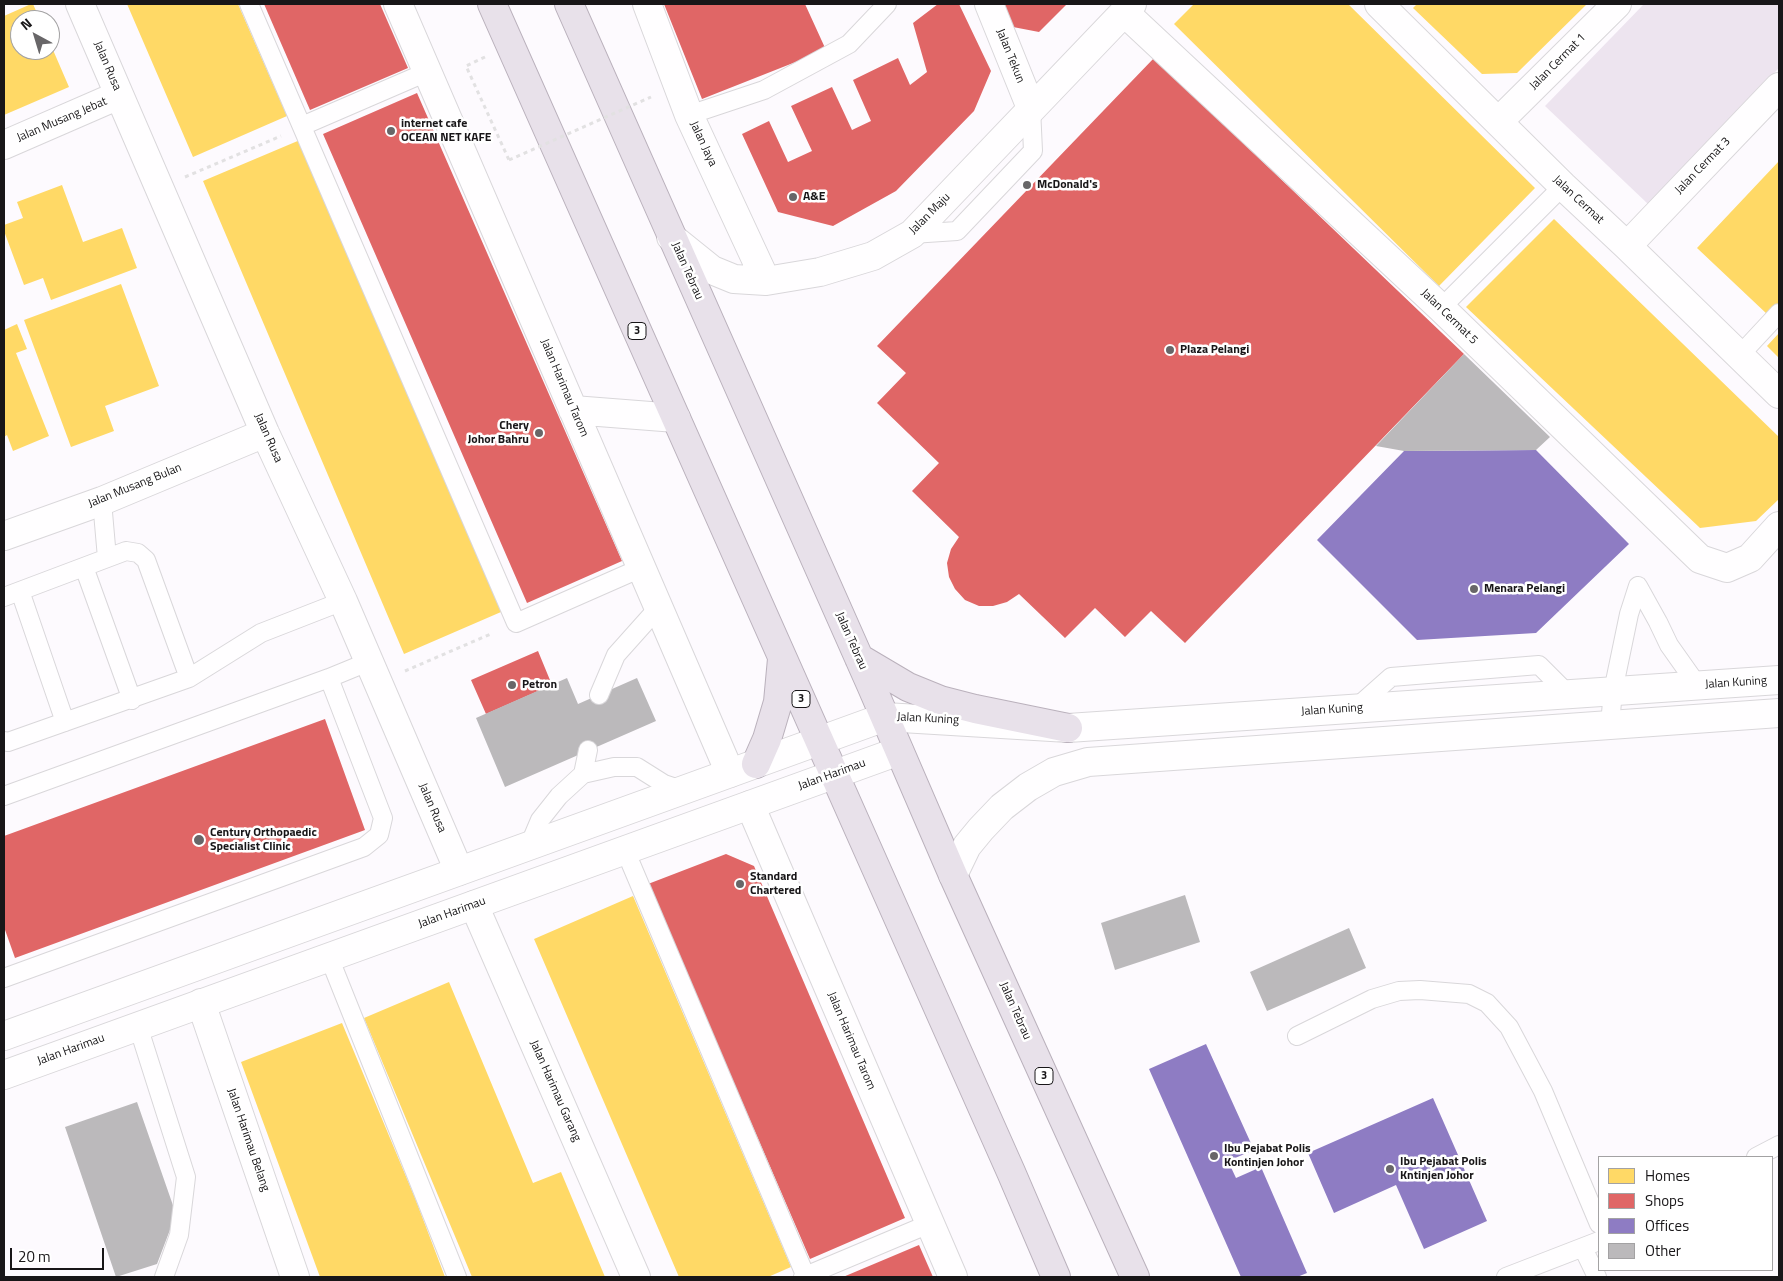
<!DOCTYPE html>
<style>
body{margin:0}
#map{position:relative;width:1783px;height:1281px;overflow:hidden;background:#fdfafe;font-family:"Titillium Web",sans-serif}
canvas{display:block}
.frame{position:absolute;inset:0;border:5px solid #181618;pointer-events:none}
.legend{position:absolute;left:1598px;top:1156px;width:175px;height:115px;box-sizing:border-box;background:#fff;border:1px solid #a3a2a3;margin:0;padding:6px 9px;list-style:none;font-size:15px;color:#181618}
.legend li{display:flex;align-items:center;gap:10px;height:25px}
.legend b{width:25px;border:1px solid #a3a2a3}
.north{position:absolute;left:10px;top:10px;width:50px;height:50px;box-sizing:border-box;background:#fff;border:1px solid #a3a2a3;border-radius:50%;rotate:321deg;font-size:14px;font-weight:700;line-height:20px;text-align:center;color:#181618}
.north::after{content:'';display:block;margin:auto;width:18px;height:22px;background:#686668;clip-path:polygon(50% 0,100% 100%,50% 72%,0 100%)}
.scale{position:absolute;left:10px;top:1248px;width:94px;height:22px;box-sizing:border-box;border:2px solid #181618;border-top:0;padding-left:6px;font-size:15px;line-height:18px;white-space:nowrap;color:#181618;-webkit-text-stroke:4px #fff;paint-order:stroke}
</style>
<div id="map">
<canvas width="1783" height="1281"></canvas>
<div class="frame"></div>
<ul class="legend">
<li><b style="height:14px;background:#ffd966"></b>Homes</li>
<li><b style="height:14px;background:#e06666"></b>Shops</li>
<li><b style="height:14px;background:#8e7cc3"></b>Offices</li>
<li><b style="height:14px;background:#bbb9bb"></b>Other</li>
</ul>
<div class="north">N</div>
<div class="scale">20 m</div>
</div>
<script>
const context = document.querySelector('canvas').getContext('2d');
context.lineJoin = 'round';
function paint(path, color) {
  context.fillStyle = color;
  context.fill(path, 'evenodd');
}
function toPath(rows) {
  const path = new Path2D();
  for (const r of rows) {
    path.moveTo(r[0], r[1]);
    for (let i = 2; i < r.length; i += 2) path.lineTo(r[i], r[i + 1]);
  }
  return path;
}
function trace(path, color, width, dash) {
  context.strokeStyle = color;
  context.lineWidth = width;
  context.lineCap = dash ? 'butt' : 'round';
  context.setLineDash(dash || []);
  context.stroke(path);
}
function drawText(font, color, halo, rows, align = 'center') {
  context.font = font + ' "Titillium Web",sans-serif';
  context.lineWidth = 5;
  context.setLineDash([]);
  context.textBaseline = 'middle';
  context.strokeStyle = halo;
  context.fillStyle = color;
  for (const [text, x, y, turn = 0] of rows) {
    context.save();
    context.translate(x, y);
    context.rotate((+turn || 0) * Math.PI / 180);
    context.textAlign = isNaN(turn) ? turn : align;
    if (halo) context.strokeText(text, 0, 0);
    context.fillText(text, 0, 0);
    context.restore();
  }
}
paint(toPath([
 [1644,4,1779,4,1779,68,1648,204,1545,106]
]), '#ede4ef');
paint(toPath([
 [31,4,33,4,40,20,20,20,20,50,50,50,50,43,69,87,4,115,4,16],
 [127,4,238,4,287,116,193,157],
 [1194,4,1348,4,1535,188,1439,286,1174,24],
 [1417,4,1587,4,1517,73,1482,74,1413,8],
 [300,140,501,612,404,654,203,181],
 [1779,161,1779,303,1768,315,1697,248],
 [62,185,83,242,122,228,137,268,51,300,43,278,24,285,4,231,4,225,23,218,17,202],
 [1554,219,1779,437,1779,499,1756,521,1700,528,1466,307],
 [121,284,159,386,105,406,114,431,71,447,24,320],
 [17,324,27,349,16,353,49,436,13,451,7,435,4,437,4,330],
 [1779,333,1779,358,1767,346],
 [633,896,791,1267,768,1277,679,1277,534,939],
 [449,982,533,1183,561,1172,605,1277,472,1277,364,1018],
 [342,1023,415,1198,445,1277,320,1277,241,1062]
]), '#ffd966');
paint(toPath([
 [264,4,380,4,408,68,310,110],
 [664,4,805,4,826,50,702,99],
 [938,4,959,4,991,71,974,111,896,191,833,226,778,212,742,134,769,121,788,162,812,151,791,106,832,87,852,130,871,121,853,80,898,58,910,85,927,72,913,23],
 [1003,4,1067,4,1039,32,1013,27],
 [1154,58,1464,354,1185,643,1151,611,1125,637,1095,608,1065,638,1019,594,1007,602,993,606,979,606,965,600,955,589,949,577,947,563,951,549,959,537,912,491,939,463,877,403,906,373,877,346],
 [417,93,622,561,527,603,323,134],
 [538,651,552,685,486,714,471,680],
 [325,719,365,830,15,958,4,927,4,836],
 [726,854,754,866,905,1218,810,1259,648,884],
 [919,1245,933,1277,843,1277]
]), '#e06666');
paint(toPath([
 [1536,450,1629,544,1536,633,1417,640,1317,540,1404,451],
 [1206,1044,1254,1150,1228,1161,1236,1178,1261,1167,1307,1273,1297,1277,1241,1277,1149,1069],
 [1433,1098,1487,1221,1424,1249,1396,1185,1334,1213,1308,1153]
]), '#8e7cc3');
paint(toPath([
 [1464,354,1550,437,1536,450,1404,451,1376,446],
 [567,678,578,704,637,678,656,721,505,787,476,718],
 [1185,895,1200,942,1115,970,1101,923],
 [1349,928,1366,968,1267,1011,1250,972],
 [137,1102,176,1214,157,1264,116,1277,65,1127]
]), '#bbb9bb');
const lane = toPath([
 [249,4,516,623,641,568],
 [689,115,764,90,849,44,887,4],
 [302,126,427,72],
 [912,234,957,231,1033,151,1031,108],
 [1441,308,1563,186],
 [1739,356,1779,313],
 [102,501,107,558],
 [84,567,132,700],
 [1638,586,1658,622,1669,645,1698,686],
 [20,591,65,722],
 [4,597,126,551,138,553,146,560,189,678],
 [599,695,616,655,658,608],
 [1356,708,1391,677,1539,665,1568,694],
 [1610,724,1613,691,1629,614,1638,586],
 [4,741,8,742,189,678,261,633,343,601],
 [583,774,588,750],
 [4,796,329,678],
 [529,846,540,820,559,796,583,774,614,767,637,767,664,784,682,790],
 [625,850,806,1277],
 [329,957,457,1277],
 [4,978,364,847,379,835,383,818,329,678,368,662],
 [138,1026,186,1177,179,1235,164,1277],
 [1297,1036,1372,999,1399,991,1420,990,1469,994,1487,1003,1509,1027,1543,1091,1599,1224],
 [1756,1157,1779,1145],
 [1583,1248,1597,1277],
 [803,1277,929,1224],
 [1506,1277,1599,1241]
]);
const street = toPath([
 [80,4,265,433,343,601,459,871],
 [398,4,730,773],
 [647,4,689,115,766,281],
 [989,4,1031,108],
 [1379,4,1563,186,1627,246,1779,394],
 [1124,12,1441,308,1700,559,1727,568,1750,558,1779,526],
 [1499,121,1617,4],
 [4,145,119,95],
 [671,237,712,270,734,279,766,281,820,272,873,256,912,234,1132,4],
 [1627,246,1779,87],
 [573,410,676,418],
 [4,536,102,501,265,433],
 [750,805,953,1277],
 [474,905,636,1277],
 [201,1003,295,1277]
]);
const secondary = toPath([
 [953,875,967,846,981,829,1002,807,1028,787,1054,772,1088,762,1779,713],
 [4,1036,885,717,1068,728,1779,680],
 [4,1075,899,751]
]);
const highway = toPath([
 [492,4,1011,1172,1056,1277],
 [569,4,871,685,953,875,1135,1277],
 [859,658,908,687,940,700,975,709,1068,728],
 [756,764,767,739,778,702,782,659]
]);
trace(lane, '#d9d7da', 20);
trace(street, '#d9d7da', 30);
trace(secondary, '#d9d7da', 30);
trace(highway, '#bab1bc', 30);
trace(toPath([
 [485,57,466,66,509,160],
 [185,177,281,136],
 [405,671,493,633]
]), '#e2e1e2', 3, [4, 4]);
trace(lane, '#fffeff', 18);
trace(street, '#fffeff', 28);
trace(secondary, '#fffeff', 28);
trace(highway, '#e8e1ea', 28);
trace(toPath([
 [509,160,651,97]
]), '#e2e1e2', 3, [4, 4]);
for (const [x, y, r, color] of [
 [391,131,5,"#686668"],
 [1027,185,5,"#686668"],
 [793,197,5,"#686668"],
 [1170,350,5,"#686668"],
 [539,433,5,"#686668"],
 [1474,589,5,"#686668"],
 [512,685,5,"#686668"],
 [199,840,6,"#686668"],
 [740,884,5,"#686668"],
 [1214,1156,5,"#686668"],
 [1390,1169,5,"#686668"]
]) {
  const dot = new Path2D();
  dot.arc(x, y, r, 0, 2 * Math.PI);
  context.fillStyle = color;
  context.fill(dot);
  trace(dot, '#fff', 2);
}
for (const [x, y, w] of [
 [637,331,18],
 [801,699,18],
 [1044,1076,18]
]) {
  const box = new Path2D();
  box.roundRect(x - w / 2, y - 8.5, w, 17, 4);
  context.fillStyle = '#fff';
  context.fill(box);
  trace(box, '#181618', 1);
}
drawText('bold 11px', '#181618', null, [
 ["3",637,331],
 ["3",801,699],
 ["3",1044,1076]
]);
drawText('12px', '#181618', '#fff', [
 ["Jalan Tekun",1010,56,68],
 ["Jalan Cermat 1",1558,62,-45],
 ["Jalan Rusa",107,66,67],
 ["Jalan Musang Jebat",62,120,-23],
 ["Jalan Jaya",703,144,65],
 ["Jalan Cermat 3",1703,166,-46],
 ["Jalan Cermat",1578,200,43],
 ["Jalan Maju",930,214,-45],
 ["Jalan Tebrau",687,271,66],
 ["Jalan Cermat 5",1449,317,44],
 ["Jalan Harimau Tarom",564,388,67],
 ["Jalan Rusa",268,438,66],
 ["Jalan Musang Bulan",135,486,-22],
 ["Jalan Tebrau",851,641,66],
 ["Jalan Kuning",1736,683,-4],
 ["Jalan Kuning",1332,710,-4],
 ["Jalan Kuning",928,719,3],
 ["Jalan Harimau",832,775,-20],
 ["Jalan Rusa",432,808,67],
 ["Jalan Harimau",452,913,-20],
 ["Jalan Tebrau",1015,1011,66],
 ["Jalan Harimau Tarom",851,1041,67],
 ["Jalan Harimau",71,1050,-20],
 ["Jalan Harimau Garang",555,1091,66],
 ["Jalan Harimau Belang",248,1140,71]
]);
drawText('bold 12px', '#181618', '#fff', [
 ["internet cafe",401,124],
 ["OCEAN NET KAFE",401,138],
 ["McDonald's",1037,185],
 ["A&E",803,197],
 ["Plaza Pelangi",1180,350],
 ["Chery",529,426,"right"],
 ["Johor Bahru",529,440,"right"],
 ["Menara Pelangi",1484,589],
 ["Petron",522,685],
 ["Century Orthopaedic",210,833],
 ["Specialist Clinic",210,847],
 ["Standard",750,877],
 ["Chartered",750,891],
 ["Ibu Pejabat Polis",1224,1149],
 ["Kontinjen Johor",1224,1163],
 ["Ibu Pejabat Polis",1400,1162],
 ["Kntinjen Johor",1400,1176]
], 'left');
</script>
